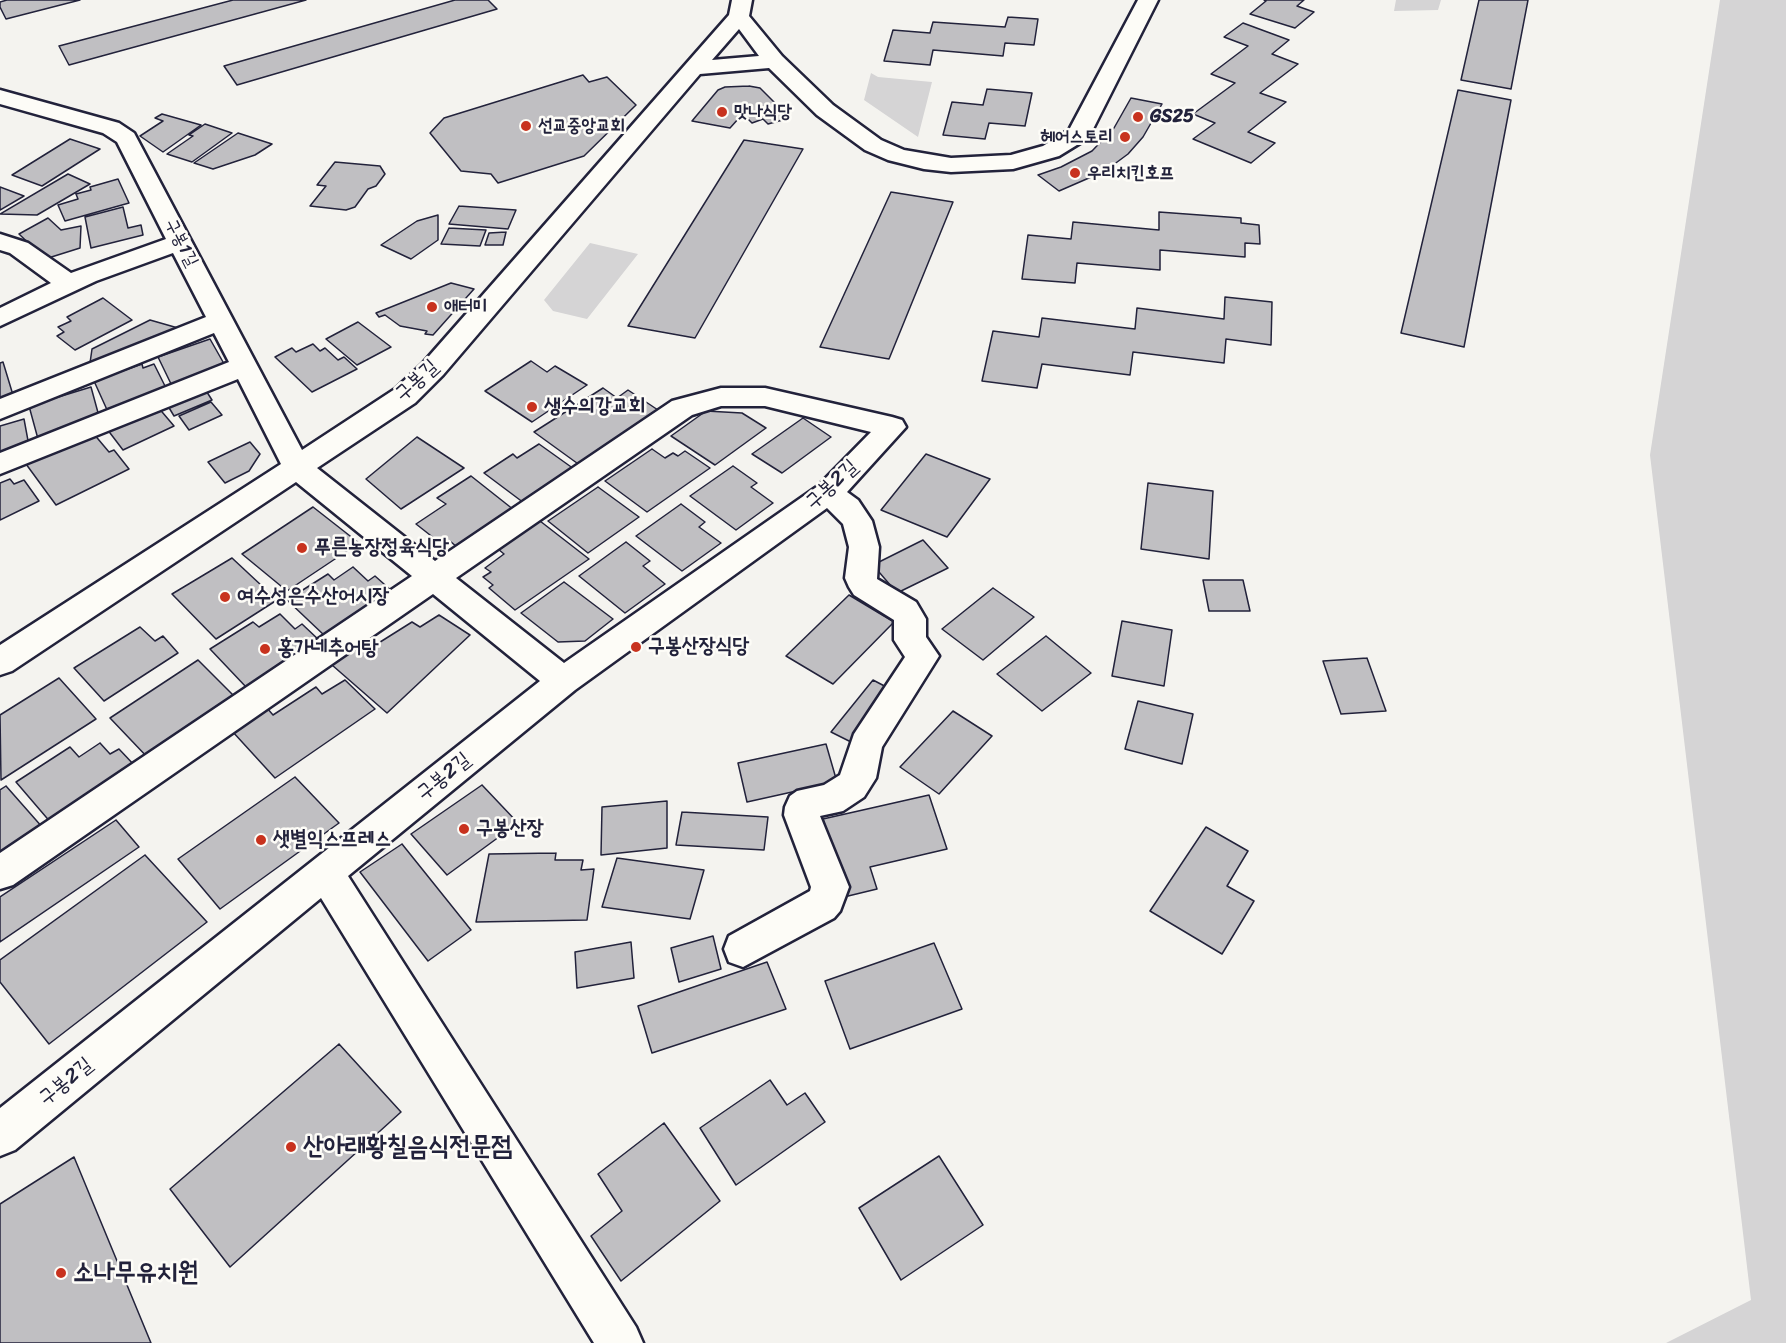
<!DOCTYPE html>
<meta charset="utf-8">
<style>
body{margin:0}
canvas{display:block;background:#f4f3ef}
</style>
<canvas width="1786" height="1343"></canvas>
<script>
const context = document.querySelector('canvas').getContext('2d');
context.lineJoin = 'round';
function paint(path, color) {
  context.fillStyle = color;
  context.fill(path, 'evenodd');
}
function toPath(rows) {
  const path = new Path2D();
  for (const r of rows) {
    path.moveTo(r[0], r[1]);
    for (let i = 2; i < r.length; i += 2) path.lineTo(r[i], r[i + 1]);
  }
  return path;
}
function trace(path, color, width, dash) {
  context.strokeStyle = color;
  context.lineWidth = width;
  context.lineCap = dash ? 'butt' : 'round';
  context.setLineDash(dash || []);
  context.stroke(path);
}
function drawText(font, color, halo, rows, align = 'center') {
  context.font = font + ' Sriracha,"Poor Story",sans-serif';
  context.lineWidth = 5;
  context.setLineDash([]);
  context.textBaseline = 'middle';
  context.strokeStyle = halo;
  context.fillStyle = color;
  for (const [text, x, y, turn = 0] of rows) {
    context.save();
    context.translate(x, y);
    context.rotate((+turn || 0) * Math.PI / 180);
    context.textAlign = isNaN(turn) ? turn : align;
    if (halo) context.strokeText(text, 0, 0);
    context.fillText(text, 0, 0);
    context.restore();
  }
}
paint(toPath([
 [1396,0,1441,0,1438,10,1394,11],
 [1720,0,1786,0,1786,1343,1666,1343,1751,1300,1650,455],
 [871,73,878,77,932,82,918,137,864,100],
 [590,243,638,254,587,319,553,311,544,300]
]), '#d5d4d5');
const building = toPath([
 [7,0,80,0,6,19,0,7,0,2,7,0],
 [233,0,306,0,69,65,59,46,233,0],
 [455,0,488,0,497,9,237,85,224,66,455,0],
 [1264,0,1304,0,1297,6,1314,12,1295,28,1250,14,1266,1,1264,0],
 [1479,0,1528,0,1511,89,1461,80,1479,0],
 [1008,17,1038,19,1034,45,1005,43,1003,56,933,50,930,65,884,61,893,30,930,33,933,22,1005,27,1008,17],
 [1243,23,1289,40,1272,54,1298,64,1260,93,1286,102,1248,132,1275,143,1251,163,1193,139,1215,123,1193,114,1235,83,1211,74,1248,46,1224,37,1243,23],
 [583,75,589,82,607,77,636,105,584,156,498,183,491,174,461,171,430,133,444,118,583,75],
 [749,86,760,88,790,118,768,124,763,119,752,123,746,117,739,118,730,128,692,121,718,90,725,87,749,86],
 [987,89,1032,93,1025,126,989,123,985,139,943,135,952,102,983,105,987,89],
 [1458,90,1511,100,1464,347,1401,333,1458,90],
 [1131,98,1162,104,1143,137,1128,154,1105,171,1059,191,1038,175,1061,167,1092,151,1114,128,1131,98],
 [162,114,201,125,163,152,140,136,163,121,155,118,162,114],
 [205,124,232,133,192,162,167,154,193,136,189,135,205,124],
 [238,133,272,144,255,155,213,169,194,163,238,133],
 [70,139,100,149,42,186,12,175,70,139],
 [744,140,803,149,695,338,628,326,744,140],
 [335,162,380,166,385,174,376,186,368,189,355,207,346,210,310,206,326,186,317,185,335,162],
 [68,174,90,184,37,215,0,214,68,174],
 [118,179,129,203,65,221,58,205,78,199,76,194,91,190,90,187,118,179],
 [0,187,24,196,0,210,0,187],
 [891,192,953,202,889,359,820,347,891,192],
 [459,206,516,210,508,229,449,224,459,206],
 [123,207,128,228,141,225,143,235,91,248,85,217,123,207],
 [1159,212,1241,218,1241,223,1259,225,1260,244,1245,243,1245,257,1160,250,1160,270,1077,263,1075,283,1022,279,1028,235,1071,239,1073,222,1159,230,1159,212],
 [438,215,438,240,411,259,381,245,417,221,438,215],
 [48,218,61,230,81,226,80,248,45,259,19,234,48,218],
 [449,228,486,230,480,246,441,244,449,228],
 [506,232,503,245,485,245,489,233,506,232],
 [451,283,474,289,433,335,425,334,427,331,400,326,385,315,379,317,376,313,451,283],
 [1225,297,1272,302,1271,345,1226,339,1224,363,1133,352,1130,375,1042,364,1037,388,982,381,993,331,1039,337,1042,318,1135,329,1137,308,1224,319,1225,297],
 [103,298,132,320,75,350,57,336,64,332,58,327,71,321,67,317,103,298],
 [150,320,178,328,97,369,90,363,92,349,150,320],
 [358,322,391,347,357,365,326,339,358,322],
 [210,339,227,369,173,388,158,357,210,339],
 [313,344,320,351,325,348,338,360,344,357,357,369,312,392,275,357,292,348,296,352,313,344],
 [531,361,547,372,555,366,587,385,532,422,485,391,531,361],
 [3,362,13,395,0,399,0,363,3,362],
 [142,364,143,368,154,364,167,390,108,412,94,381,142,364],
 [203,386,212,400,174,416,165,401,203,386],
 [91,387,100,420,38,439,29,406,91,387],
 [603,388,617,398,628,390,661,412,581,466,534,432,603,388],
 [211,402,222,415,189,430,179,416,211,402],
 [157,406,174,426,123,450,107,429,157,406],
 [706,411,742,413,766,428,715,465,671,436,706,411],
 [803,418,831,437,782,473,752,454,803,418],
 [24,419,29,446,0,454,0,426,24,419],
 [93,433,109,452,114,450,129,469,56,505,26,464,93,433],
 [417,437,464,468,401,509,366,479,417,437],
 [250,442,260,454,249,471,225,483,208,462,250,442],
 [539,444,574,469,524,503,484,473,513,454,517,458,539,444],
 [652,449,665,458,673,453,678,456,685,451,710,468,647,512,605,481,652,449],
 [926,454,990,479,947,537,881,510,926,454],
 [733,466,757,483,751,487,773,503,736,530,690,496,733,466],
 [471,476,514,510,458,548,450,541,444,546,416,524,446,504,437,498,471,476],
 [10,479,14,484,24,480,39,501,0,520,0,483,10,479],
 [1148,483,1213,491,1209,559,1141,549,1148,483],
 [598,487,639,517,588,553,548,521,598,487],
 [681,504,705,522,699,527,721,543,682,571,636,536,681,504],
 [313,507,359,543,287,591,242,554,313,507],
 [540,521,589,559,515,610,489,588,493,585,483,577,491,572,485,568,504,554,498,549,540,521],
 [923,540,948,568,897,593,873,565,923,540],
 [626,542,650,561,643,566,665,584,625,613,579,576,626,542],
 [232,558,277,600,216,639,172,594,232,558],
 [353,567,368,581,375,576,393,592,325,636,287,600,328,574,334,580,353,567],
 [1203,580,1243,580,1250,611,1209,611,1203,580],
 [564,582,613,619,585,641,558,642,521,613,564,582],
 [993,588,1034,617,983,660,942,629,993,588],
 [849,595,894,622,833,684,786,656,849,595],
 [280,614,295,629,302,624,320,641,247,688,210,649,253,622,259,627,280,614],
 [439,615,470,635,387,713,332,665,369,640,377,644,412,622,420,627,439,615],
 [1122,621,1172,630,1164,686,1112,676,1122,621],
 [140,627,155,641,163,636,178,653,104,701,74,668,140,627],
 [1046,636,1091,673,1042,711,997,674,1046,636],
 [1367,658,1386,711,1341,714,1323,661,1367,658],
 [198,660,238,700,150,760,110,718,198,660],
 [59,678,96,719,1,780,0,715,59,678],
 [345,680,375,709,275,778,232,731,267,708,273,715,316,687,322,694,345,680],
 [873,680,894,691,853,743,831,732,873,680],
 [1138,701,1193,714,1182,764,1125,749,1138,701],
 [953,711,992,736,939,794,900,767,953,711],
 [100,743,110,754,119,749,136,767,52,824,16,782,70,747,79,757,100,743],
 [826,744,837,782,747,802,738,763,826,744],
 [295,777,339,823,220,909,178,859,295,777],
 [482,785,518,823,447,875,411,834,482,785],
 [6,786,43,828,0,857,0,790,6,786],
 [929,795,947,849,870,867,877,889,844,897,823,819,929,795],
 [667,801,667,848,601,855,602,807,667,801],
 [682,812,768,817,764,850,676,845,682,812],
 [116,820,139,847,0,942,0,897,116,820],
 [1206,827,1248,851,1227,886,1254,901,1222,954,1150,911,1206,827],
 [402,844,471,930,428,961,360,872,402,844],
 [556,853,555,860,583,860,581,870,594,869,587,920,476,922,489,854,556,853],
 [145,855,207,922,49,1044,0,982,0,960,145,855],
 [617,858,704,870,690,919,602,907,617,858],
 [713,936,721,969,679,982,671,948,713,936],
 [631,942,634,978,577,988,575,952,631,942],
 [934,943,962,1009,850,1049,825,981,934,943],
 [767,962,786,1009,652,1053,638,1006,767,962],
 [339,1044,401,1112,230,1267,170,1189,339,1044],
 [770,1080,787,1105,805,1093,825,1122,736,1185,700,1128,770,1080],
 [664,1123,720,1201,621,1281,591,1236,622,1211,598,1174,664,1123],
 [939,1156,983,1225,901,1280,859,1208,939,1156],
 [74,1157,151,1343,0,1343,0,1204,74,1157]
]);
paint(building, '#c0bfc2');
trace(building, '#22223b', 1.5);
const minor = toPath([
 [732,0,752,0,749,16,782,56,833,105,881,140,904,150,951,158,1011,155,1043,146,1069,130,1138,0,1158,0,1093,129,1085,140,1059,156,1013,169,951,172,924,169,888,160,865,150,817,115,769,68,700,74,443,375,415,403,317,468,435,561,672,401,721,388,765,388,892,417,902,420,906,427,847,492,858,500,872,521,879,547,877,579,916,602,926,619,926,637,939,656,882,747,876,778,864,797,843,811,820,816,849,887,840,911,834,918,743,967,729,962,724,949,729,936,810,891,811,887,784,815,785,807,790,796,797,791,824,785,840,775,854,734,905,657,894,640,894,620,854,595,849,587,845,578,849,547,843,524,827,508,575,690,348,876,636,1327,643,1343,594,1343,321,898,15,1150,0,1156,0,1108,540,681,433,594,13,885,0,889,0,853,412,576,296,482,12,671,0,675,0,645,281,464,238,379,0,474,0,453,229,362,214,333,0,419,0,399,206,317,173,253,96,281,0,326,0,308,51,283,10,253,0,250,0,234,28,243,71,273,166,239,117,142,103,133,0,104,0,90,119,123,134,133,302,450,395,389,423,363,729,15,732,0],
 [739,29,759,56,712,60,739,29],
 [721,406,765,406,871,432,818,486,564,663,456,578,692,415,721,406]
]);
trace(minor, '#22223b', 5);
paint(minor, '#fdfcf7');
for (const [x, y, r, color] of [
 [722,112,6,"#c8321e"],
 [1138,117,6,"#c8321e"],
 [526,126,6,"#c8321e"],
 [1125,137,6,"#c8321e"],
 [1075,173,6,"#c8321e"],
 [432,307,6,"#c8321e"],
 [532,407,6,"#c8321e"],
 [302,548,6,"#c8321e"],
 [225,597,6,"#c8321e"],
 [636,647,6,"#c8321e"],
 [265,649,6,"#c8321e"],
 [464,829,6,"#c8321e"],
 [261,840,6,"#c8321e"],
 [291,1147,6,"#c8321e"],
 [61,1273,6,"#c8321e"]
]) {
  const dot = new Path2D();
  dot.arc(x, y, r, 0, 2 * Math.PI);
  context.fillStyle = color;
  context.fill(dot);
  trace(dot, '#fdfcf7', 2);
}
drawText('bold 18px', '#22223b', '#fdfcf7', [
 ["맛나식당",734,112],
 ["GS25",1150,117],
 ["선교중앙교회",538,126],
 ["헤어스토리",1113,137,"right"],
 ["우리치킨호프",1087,173],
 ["애터미",444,307]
], 'left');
drawText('18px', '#22223b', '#fdfcf7', [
 ["구봉1길",181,243,63]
]);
drawText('21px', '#22223b', '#fdfcf7', [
 ["구봉길",417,381,-42],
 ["구봉2길",832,485,-42],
 ["구봉2길",444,777,-39],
 ["구봉2길",66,1082,-39]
]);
drawText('bold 21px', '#22223b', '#fdfcf7', [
 ["생수의강교회",544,407],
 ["푸른농장정육식당",314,548],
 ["여수성은수산어시장",237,597],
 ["구봉산장식당",648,647],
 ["홍가네추어탕",277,649],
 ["구봉산장",476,829],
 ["샛별익스프레스",273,840]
], 'left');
drawText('bold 26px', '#22223b', '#fdfcf7', [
 ["산아래황칠음식전문점",303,1147],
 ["소나무유치원",73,1273]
], 'left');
</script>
